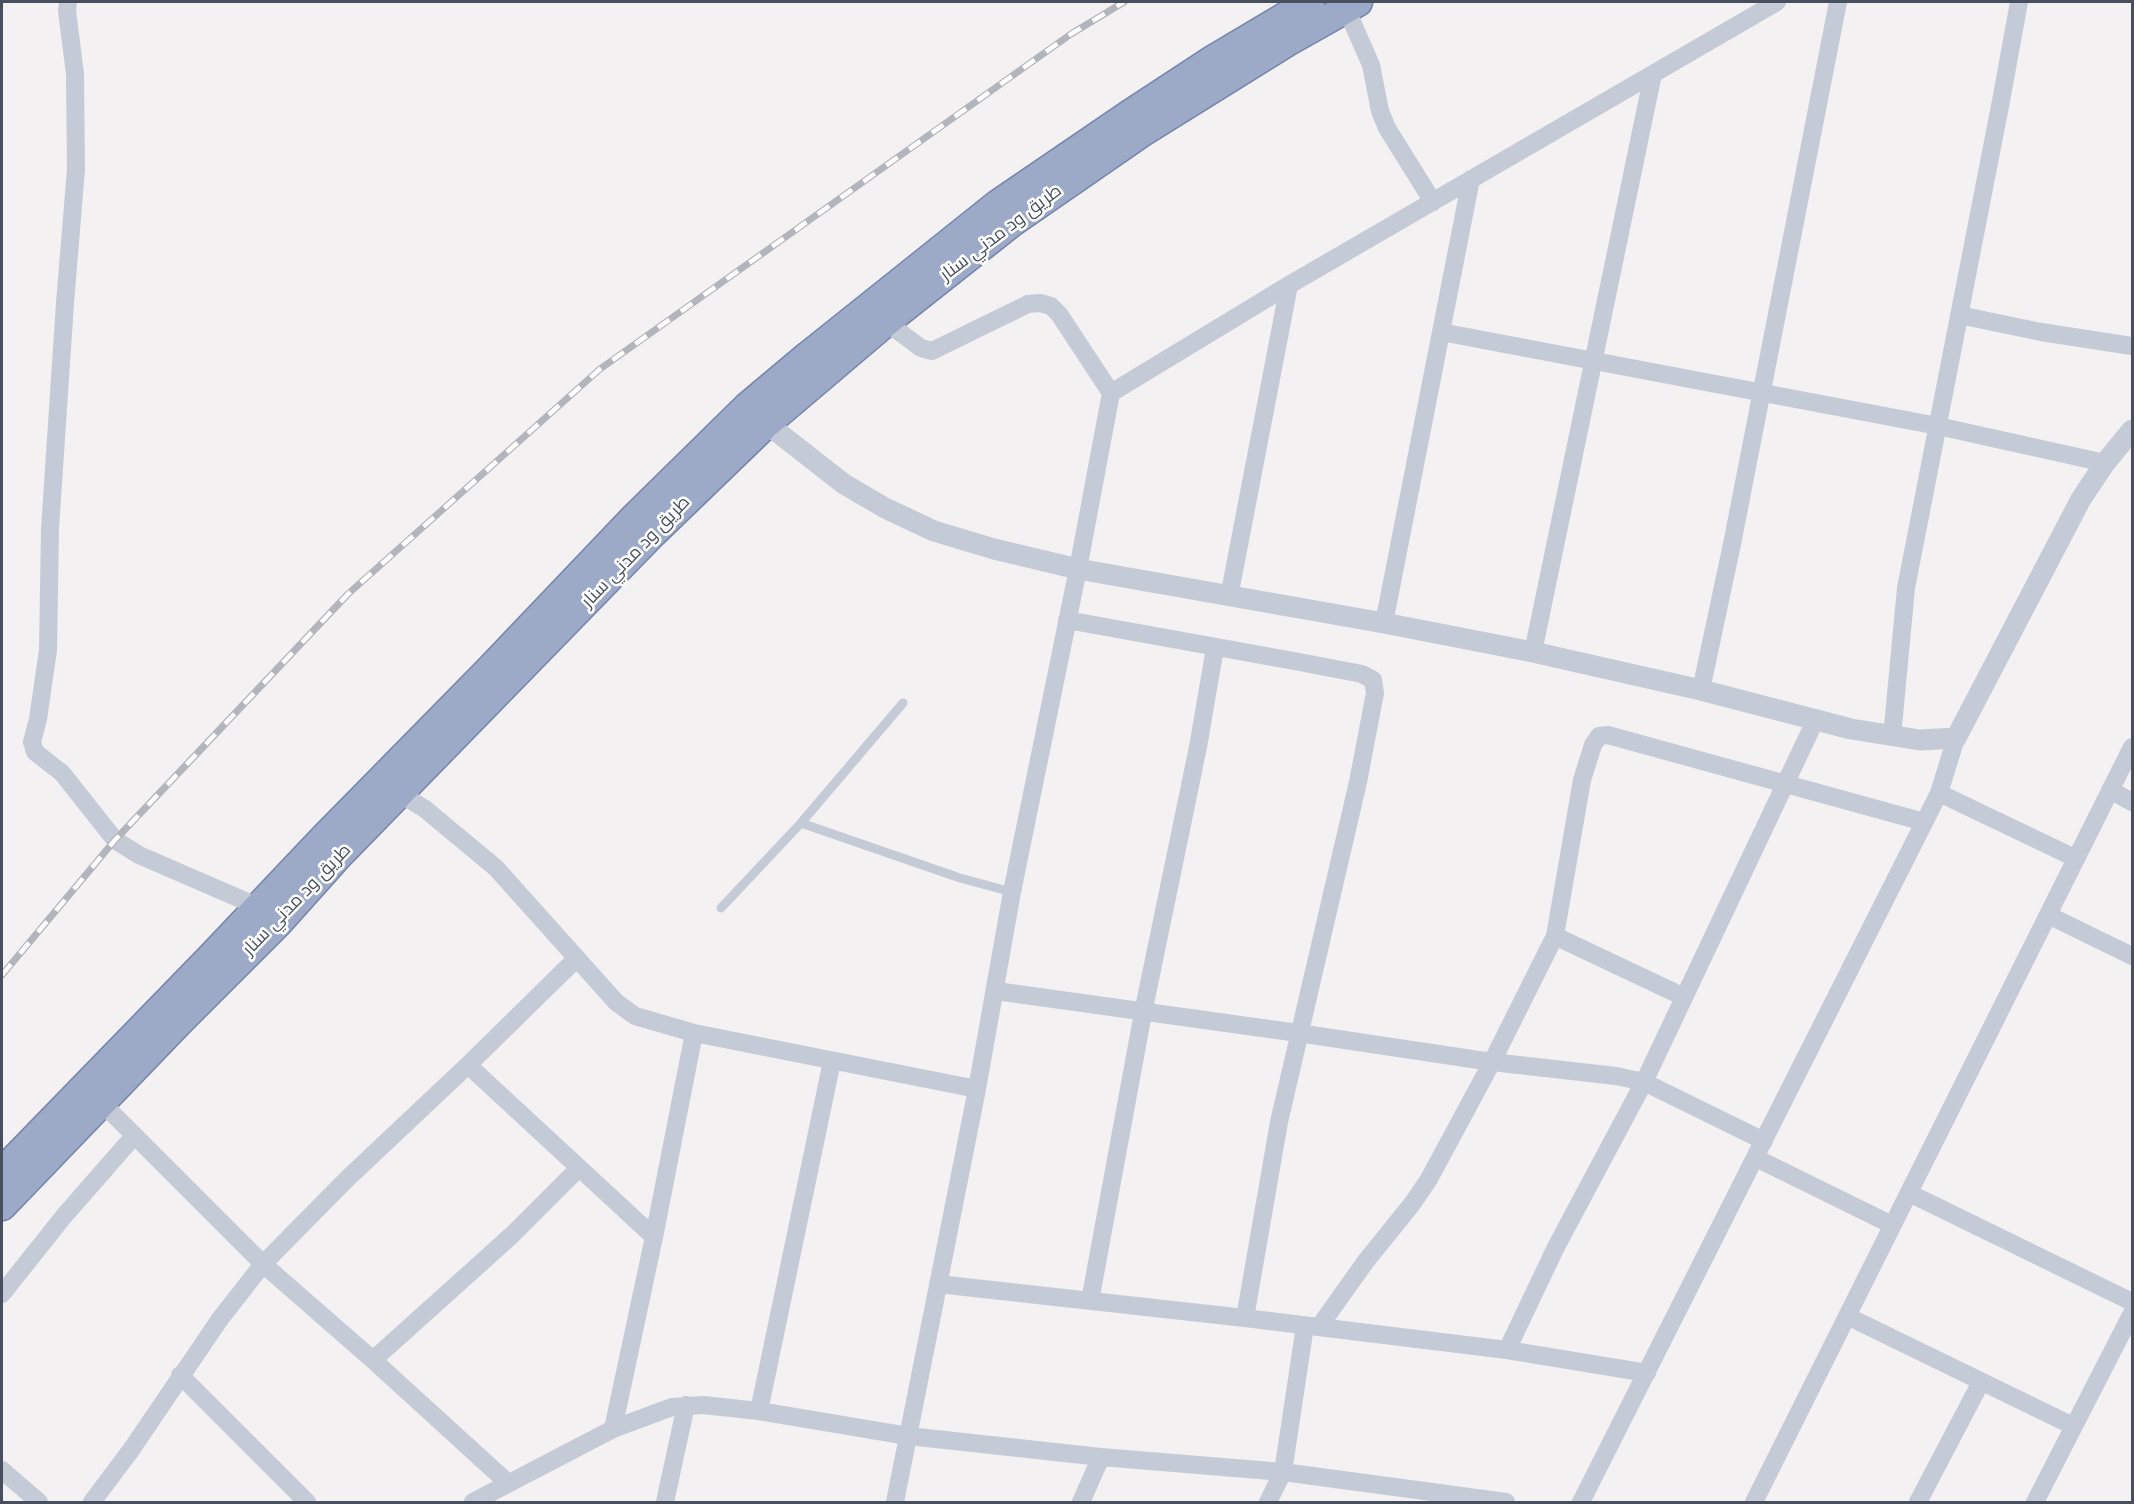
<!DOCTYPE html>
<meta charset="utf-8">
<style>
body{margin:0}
#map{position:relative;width:2134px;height:1504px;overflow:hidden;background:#f3f1f1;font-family:Helvetica,sans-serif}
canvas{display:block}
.frame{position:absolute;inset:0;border:3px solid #48505f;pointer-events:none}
</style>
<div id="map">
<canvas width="2134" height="1504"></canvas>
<div class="frame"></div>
</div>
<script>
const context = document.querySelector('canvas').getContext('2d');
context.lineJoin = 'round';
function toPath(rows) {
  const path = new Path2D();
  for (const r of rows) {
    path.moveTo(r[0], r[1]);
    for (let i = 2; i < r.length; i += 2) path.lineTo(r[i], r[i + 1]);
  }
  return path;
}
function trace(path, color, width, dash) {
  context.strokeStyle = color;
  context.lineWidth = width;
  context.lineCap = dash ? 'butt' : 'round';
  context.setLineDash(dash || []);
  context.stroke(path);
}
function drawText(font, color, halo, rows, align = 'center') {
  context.font = font + ' Helvetica,Cairo,sans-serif';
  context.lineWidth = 5;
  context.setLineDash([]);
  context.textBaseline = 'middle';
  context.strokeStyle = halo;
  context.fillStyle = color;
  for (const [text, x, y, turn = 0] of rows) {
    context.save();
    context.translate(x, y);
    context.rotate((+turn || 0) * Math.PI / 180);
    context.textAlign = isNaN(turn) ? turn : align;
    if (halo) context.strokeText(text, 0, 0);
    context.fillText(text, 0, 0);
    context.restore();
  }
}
const trunk = toPath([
 [2,1172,212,956,323,839,489,670,635,517,747,407,809,355,998,204,1130,114,1214,59,1310,2],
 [2,1206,180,1021,279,922,339,855,653,533,767,423,886,322,1011,223,1144,131,1287,42,1358,2]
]);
trace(trunk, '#7384ad', 31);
trace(toPath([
 [801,823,960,878,1012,892],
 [721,908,801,823,903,703]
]), '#c4cad6', 9);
trace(toPath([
 [68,2,67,11,75,74,76,169,65,303,50,529,48,650,38,719,32,742,35,752,62,773,115,840,139,855,259,907,266,912],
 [1346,8,1371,65,1380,111,1387,128,1433,202],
 [1959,315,2041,332,2132,346],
 [886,322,921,348,932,351,1028,304,1040,303,1051,306,1059,314,1111,393,1078,569,1012,892,977,1089,895,1502],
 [1441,332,1938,426,2105,463],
 [1111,393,1289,285,1777,2],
 [1229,597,1289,285],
 [1067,620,1294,661,1362,674,1373,680,1375,693,1358,782,1279,1122,1245,1318],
 [1384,623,1471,179],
 [1533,652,1653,74],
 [1701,690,1732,544,1838,2],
 [1892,737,1906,588,2001,101,2019,2],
 [391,788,425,809,496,868,616,1002,635,1016,694,1033,977,1089],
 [2110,790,2132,802],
 [1939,793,2075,858],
 [2048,915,2132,956],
 [1555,936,1684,997],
 [996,991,1298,1033,1492,1062,1616,1076,1644,1082,1764,1141],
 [468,1065,654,1237],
 [101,1102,263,1264,373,1360,508,1483],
 [1756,1158,1892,1225],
 [1909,1193,2132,1302],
 [938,1284,1245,1318,1507,1350,1647,1373],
 [2,1294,64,1216,134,1136],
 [1090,1301,1143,1013,1198,747,1215,648],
 [1847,1316,2073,1426],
 [1319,1327,1366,1261,1412,1204,1429,1179,1492,1062,1555,936,1582,780,1593,745,1599,736,1608,735,1924,822],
 [1507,1350,1556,1247,1644,1082,1815,721],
 [373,1360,512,1235,579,1168],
 [180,1375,307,1502],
 [759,1411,832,1061],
 [613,1429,654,1237,694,1033],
 [2,1470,39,1502],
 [92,1502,131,1450,220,1319,263,1264,348,1178,468,1065,577,958],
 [473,1502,613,1429,672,1407,703,1405,759,1411,908,1436,1101,1457,1283,1472,1506,1502],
 [665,1502,686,1405],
 [1081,1502,1101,1457],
 [1268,1502,1283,1472,1305,1326],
 [1581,1502,1939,793,1956,738],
 [1754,1502,2132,747],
 [1918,1502,1981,1382],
 [2035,1502,2132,1313]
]), '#c4cad6', 18);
trace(toPath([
 [757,416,844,484,885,508,934,531,994,549,1078,569,1384,623,1533,652,1701,690,1851,729,1920,740,1956,738,2081,499,2105,463,2132,430]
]), '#c4cad6', 21);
trace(trunk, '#9caac8', 28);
const rail = toPath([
 [2,975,115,840,348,594,600,369,1071,34,1124,2]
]);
trace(rail, '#b3b5bc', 7);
trace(rail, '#fff', 4.5, [14]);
drawText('18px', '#48505f', '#fff', [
 ["طريق ود مدني سنار",1001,233,-37],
 ["طريق ود مدني سنار",636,552,-46],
 ["طريق ود مدني سنار",297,900,-46]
]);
</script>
